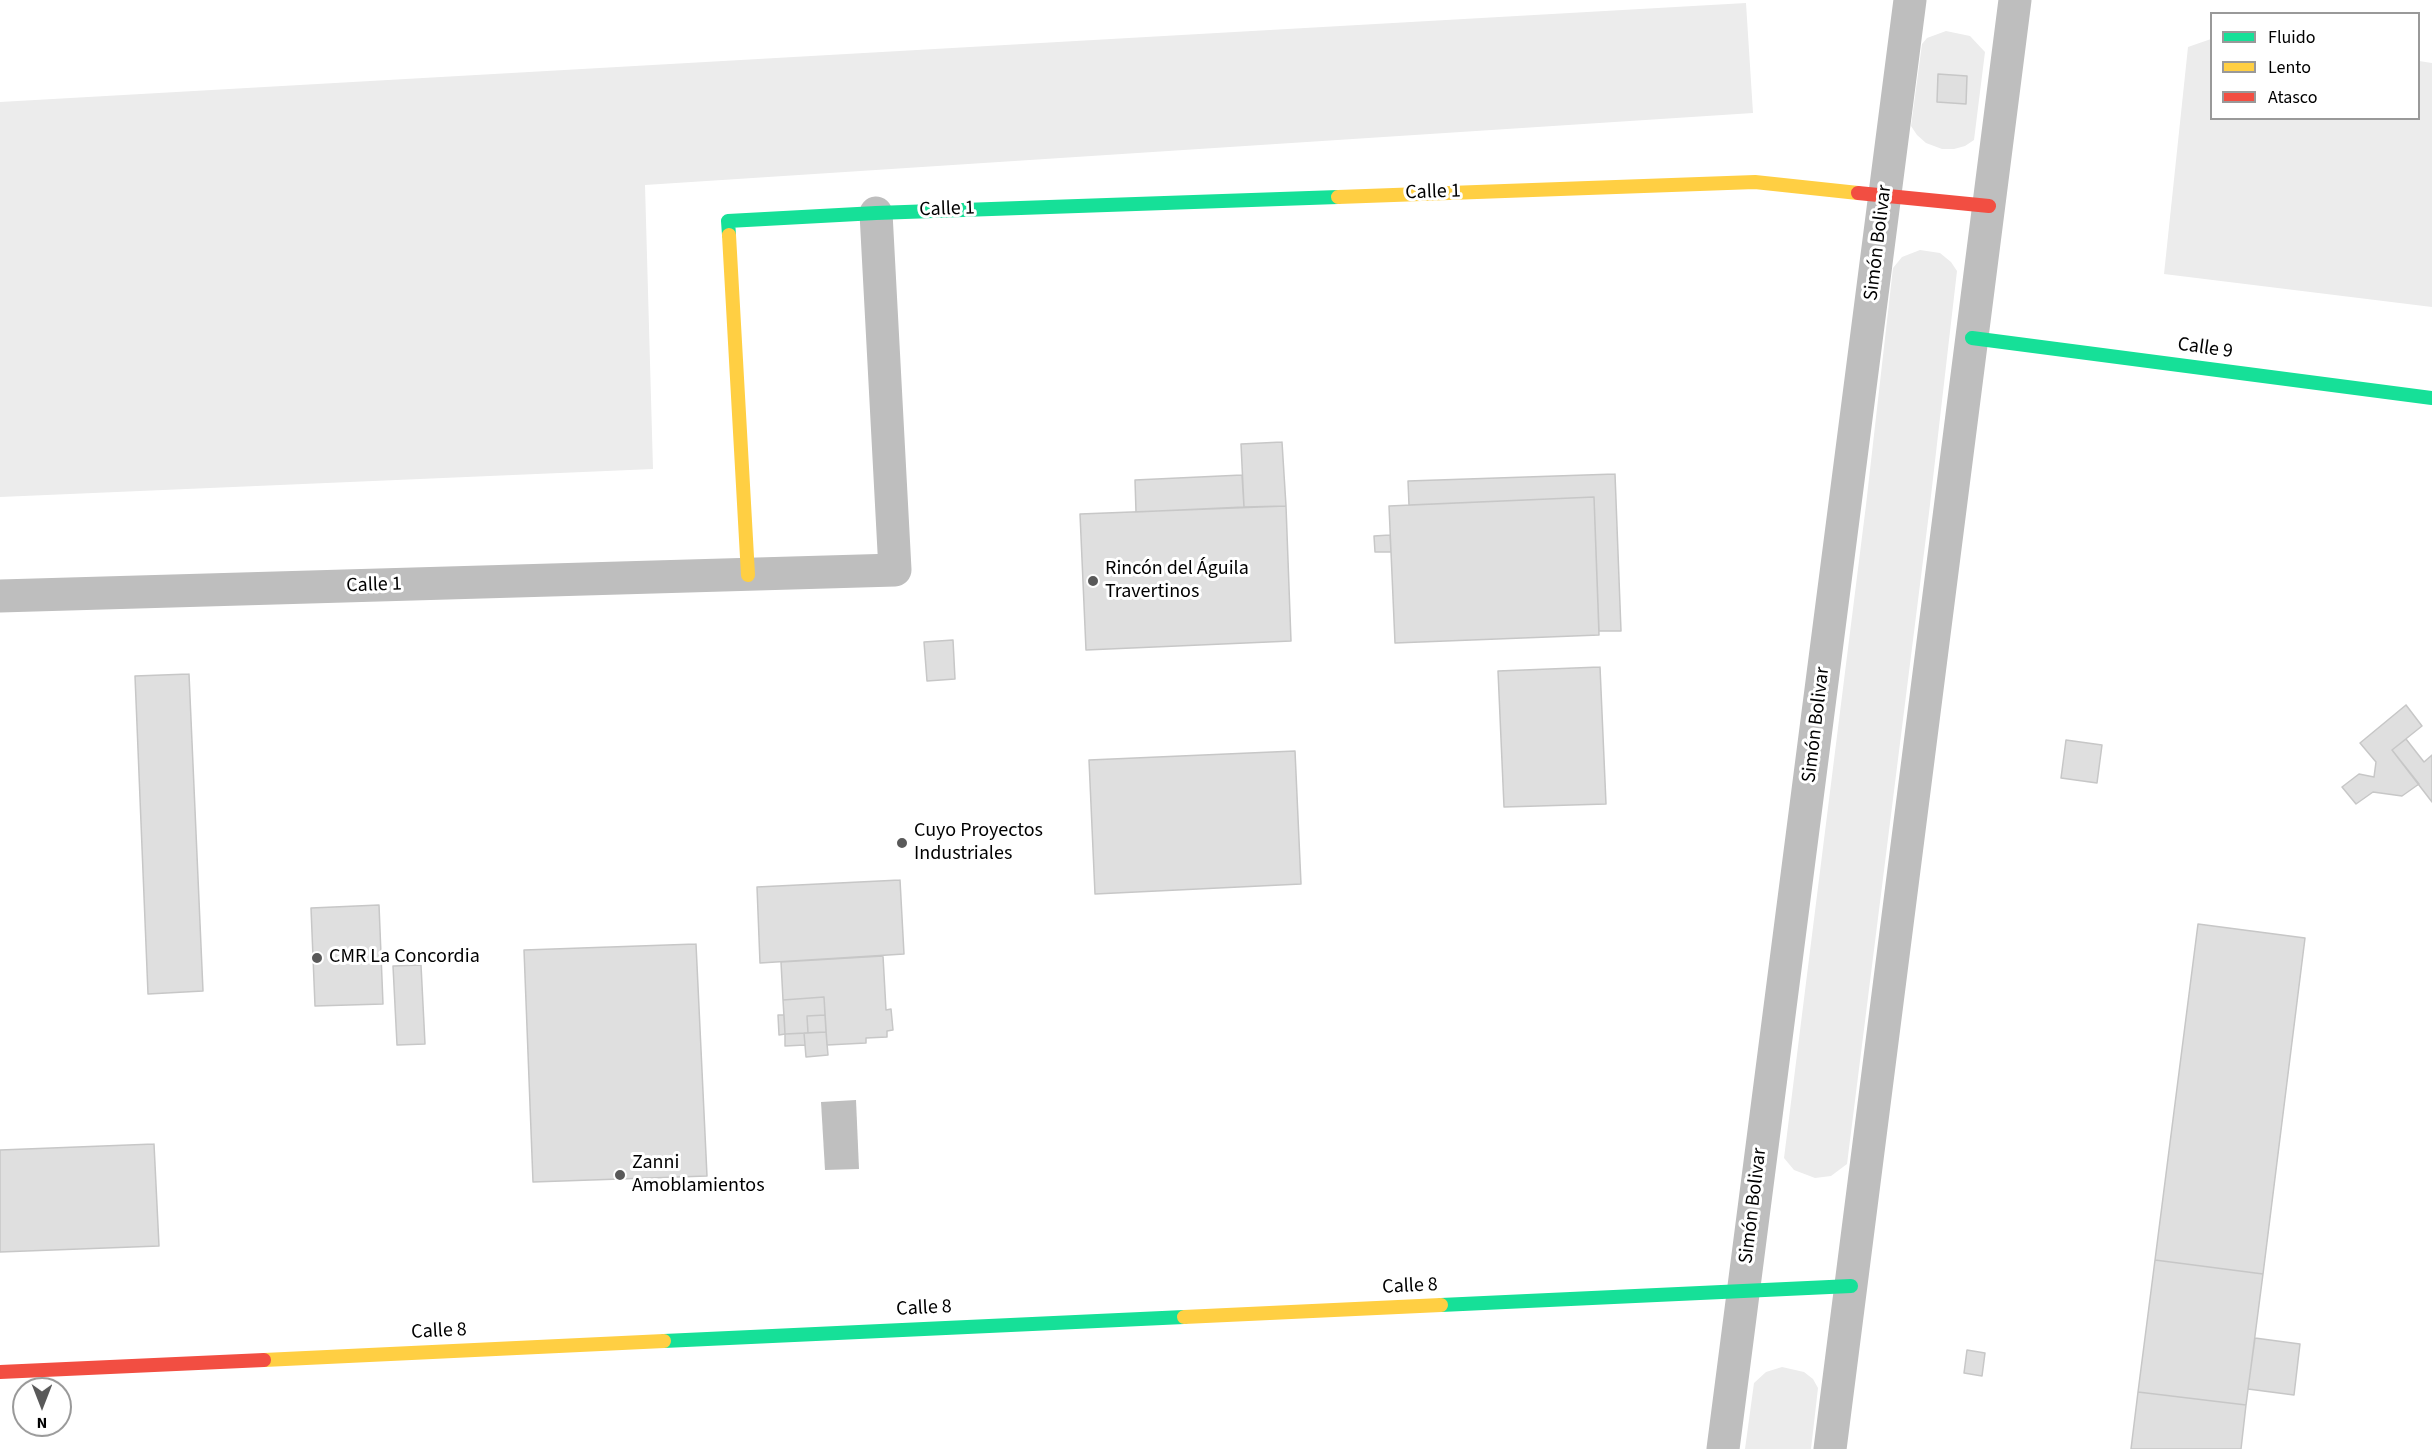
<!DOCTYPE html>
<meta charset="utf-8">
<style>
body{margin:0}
#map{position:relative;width:2432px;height:1449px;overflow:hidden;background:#fff;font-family:"Source Sans 3",sans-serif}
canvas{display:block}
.legend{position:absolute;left:2210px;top:12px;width:210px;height:108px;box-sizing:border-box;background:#fff;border:2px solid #999;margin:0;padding:8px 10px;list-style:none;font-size:18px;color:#000}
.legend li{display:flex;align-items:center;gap:12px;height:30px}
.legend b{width:30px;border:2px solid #999}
.north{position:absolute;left:12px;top:1377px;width:60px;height:60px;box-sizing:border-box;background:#fff;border:2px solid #999;border-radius:50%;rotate:180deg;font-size:16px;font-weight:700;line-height:24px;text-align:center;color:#000}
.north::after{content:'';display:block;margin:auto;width:21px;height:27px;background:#595959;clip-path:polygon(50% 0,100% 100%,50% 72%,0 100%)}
</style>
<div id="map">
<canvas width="2432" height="1449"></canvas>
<ul class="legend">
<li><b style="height:8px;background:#16e098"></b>Fluido</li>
<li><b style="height:8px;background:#ffcf43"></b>Lento</li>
<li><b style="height:8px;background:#f24e42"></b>Atasco</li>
</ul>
<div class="north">N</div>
</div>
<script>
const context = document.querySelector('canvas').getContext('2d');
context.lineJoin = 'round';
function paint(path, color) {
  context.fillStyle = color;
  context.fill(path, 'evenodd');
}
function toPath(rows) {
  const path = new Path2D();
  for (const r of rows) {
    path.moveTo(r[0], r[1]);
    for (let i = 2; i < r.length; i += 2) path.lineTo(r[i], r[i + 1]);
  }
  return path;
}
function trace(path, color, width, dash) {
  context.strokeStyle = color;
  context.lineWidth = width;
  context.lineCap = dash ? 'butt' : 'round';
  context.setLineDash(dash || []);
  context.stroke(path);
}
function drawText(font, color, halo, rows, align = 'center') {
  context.font = font + ' "Source Sans 3",sans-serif';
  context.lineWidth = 6;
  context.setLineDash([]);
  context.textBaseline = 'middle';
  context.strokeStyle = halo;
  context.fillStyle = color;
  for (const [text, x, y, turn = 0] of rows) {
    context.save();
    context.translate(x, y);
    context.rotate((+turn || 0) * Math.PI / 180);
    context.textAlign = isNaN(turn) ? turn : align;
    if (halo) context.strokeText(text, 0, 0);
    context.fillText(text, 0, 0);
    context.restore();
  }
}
paint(toPath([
 [1746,3,1753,113,645,185,653,469,0,497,0,102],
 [1946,31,1970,36,1985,52,1974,140,1965,146,1954,149,1942,149,1926,143,1917,135,1911,126,1922,44,1927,38],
 [2211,39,2212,118,2418,118,2419,61,2432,63,2432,307,2164,274,2188,47],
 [1920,250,1940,253,1951,262,1957,271,1929,513,1847,1164,1831,1176,1815,1178,1794,1170,1784,1158,1866,505,1893,268,1902,257],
 [1782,1367,1804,1372,1813,1379,1818,1388,1811,1449,1745,1449,1754,1383,1766,1372]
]), '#ececec');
paint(toPath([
 [856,1100,859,1169,825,1170,821,1102]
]), '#bfbfbf');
const building = toPath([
 [1938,74,1967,76,1966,104,1937,102,1938,74],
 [1282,442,1286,506,1244,507,1241,444,1282,442],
 [1615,474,1621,631,1599,631,1594,497,1409,505,1408,481,1615,474],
 [1242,475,1244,507,1136,512,1135,480,1242,475],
 [1594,497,1599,635,1395,643,1389,506,1594,497],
 [1286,506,1291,641,1086,650,1080,514,1286,506],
 [1390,535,1391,552,1375,552,1374,536,1390,535],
 [953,640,955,679,927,681,924,642,953,640],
 [1600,667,1606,804,1504,807,1498,671,1600,667],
 [189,674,203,991,148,994,135,676,189,674],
 [2406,705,2422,726,2392,750,2419,784,2402,796,2373,792,2356,804,2342,787,2359,774,2374,777,2376,762,2360,743,2406,705],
 [2406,739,2424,762,2432,755,2432,802,2392,750,2406,739],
 [2066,740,2102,745,2097,783,2061,778,2066,740],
 [1295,751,1301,884,1095,894,1089,760,1295,751],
 [900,880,904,954,760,963,757,887,900,880],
 [379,905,383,1004,315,1006,311,908,379,905],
 [2198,924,2305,938,2263,1274,2155,1260,2198,924],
 [696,944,707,1176,533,1182,524,950,696,944],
 [883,956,886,1010,891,1009,893,1030,887,1031,887,1037,866,1038,866,1043,827,1045,824,997,783,1000,781,962,883,956],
 [421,965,425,1044,397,1045,393,966,421,965],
 [824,997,825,1015,807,1016,808,1033,785,1034,783,1000,824,997],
 [778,1015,784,1015,785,1034,779,1035,778,1015],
 [825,1015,826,1032,808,1033,807,1016,825,1015],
 [826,1032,828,1055,806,1057,804,1033,826,1032],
 [804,1033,805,1045,785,1046,785,1034,804,1033],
 [154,1144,159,1246,0,1252,0,1150,154,1144],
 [2155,1260,2263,1274,2246,1405,2138,1392,2155,1260],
 [2255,1338,2300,1344,2294,1395,2248,1389,2255,1338],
 [1967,1350,1985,1353,1982,1376,1964,1373,1967,1350],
 [2138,1392,2246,1405,2241,1449,2131,1449,2138,1392]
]);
paint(building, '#dfdfdf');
trace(building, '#c7c7c7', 1.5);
trace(toPath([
 [0,596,895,570,876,213],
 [1723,1449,1910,0],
 [1830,1449,2015,0]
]), '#bebebe', 33);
trace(toPath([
 [729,235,728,221,876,213,1338,197],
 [1972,338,2432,398],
 [1441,1305,1851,1286],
 [664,1341,1184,1317]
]), '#16e098', 14);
trace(toPath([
 [1338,197,1755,182,1858,193],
 [729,235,748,575],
 [1184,1317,1441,1305],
 [264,1360,664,1341]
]), '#ffcf43', 14);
trace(toPath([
 [1858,193,1989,206],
 [0,1372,264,1360]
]), '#f24e42', 14);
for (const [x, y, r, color] of [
 [1093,581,6,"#595959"],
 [902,843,6,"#595959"],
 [317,958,6,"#595959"],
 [620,1175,6,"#595959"]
]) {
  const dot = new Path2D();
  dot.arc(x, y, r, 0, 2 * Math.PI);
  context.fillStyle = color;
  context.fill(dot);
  trace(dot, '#fff', 2);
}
drawText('20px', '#000', '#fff', [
 ["Calle 1",1433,193,-2],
 ["Calle 1",947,210,-2],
 ["Simón Bolivar",1879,243,-83],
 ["Calle 9",2205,349,8],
 ["Calle 1",374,586,-2],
 ["Simón Bolivar",1817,725,-83],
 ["Simón Bolivar",1754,1206,-83],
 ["Calle 8",1410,1287,-3],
 ["Calle 8",924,1309,-3],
 ["Calle 8",439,1332,-3]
]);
drawText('20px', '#000', '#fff', [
 ["Rincón del Águila",1105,570],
 ["Travertinos",1105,593],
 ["Cuyo Proyectos",914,832],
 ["Industriales",914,855],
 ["CMR La Concordia",329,958],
 ["Zanni",632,1164],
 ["Amoblamientos",632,1187]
], 'left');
</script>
